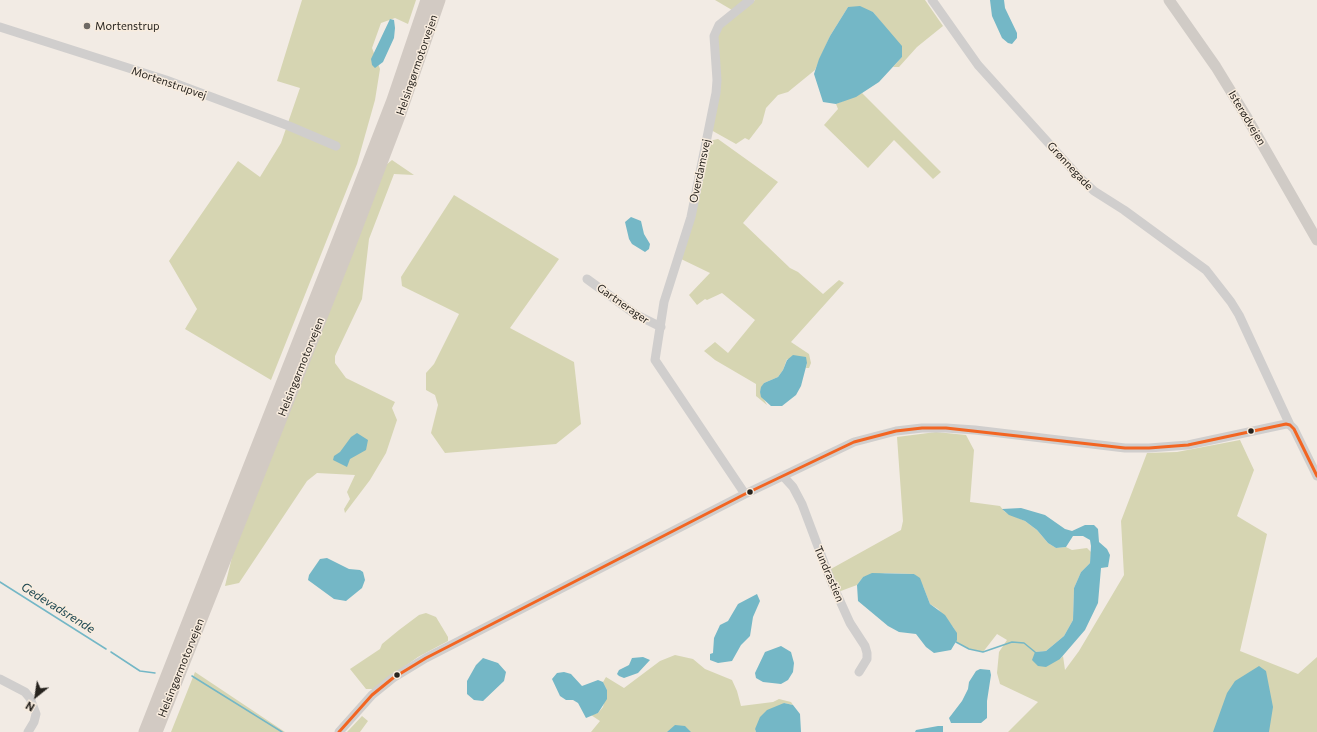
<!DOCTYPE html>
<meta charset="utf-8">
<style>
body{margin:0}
#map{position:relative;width:1317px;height:732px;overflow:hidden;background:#f2ebe4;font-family:Commissioner,sans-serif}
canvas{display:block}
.north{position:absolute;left:16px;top:676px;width:40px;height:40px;-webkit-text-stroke:3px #f8ecde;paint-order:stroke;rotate:210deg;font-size:11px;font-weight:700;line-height:16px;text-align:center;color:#27231e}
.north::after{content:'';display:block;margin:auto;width:14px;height:18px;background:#27231e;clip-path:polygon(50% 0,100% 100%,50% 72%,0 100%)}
</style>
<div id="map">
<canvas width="1317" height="732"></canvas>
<div class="north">N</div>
</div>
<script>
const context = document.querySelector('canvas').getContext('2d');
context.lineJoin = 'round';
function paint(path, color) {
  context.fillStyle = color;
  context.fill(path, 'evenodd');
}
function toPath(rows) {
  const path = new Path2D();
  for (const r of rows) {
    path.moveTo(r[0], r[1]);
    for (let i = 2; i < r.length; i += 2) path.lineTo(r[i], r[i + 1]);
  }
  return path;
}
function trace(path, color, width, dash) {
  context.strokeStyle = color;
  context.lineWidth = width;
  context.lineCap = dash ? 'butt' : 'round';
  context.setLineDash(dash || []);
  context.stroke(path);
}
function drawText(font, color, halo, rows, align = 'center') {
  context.font = font + ' Commissioner,sans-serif';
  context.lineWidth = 3;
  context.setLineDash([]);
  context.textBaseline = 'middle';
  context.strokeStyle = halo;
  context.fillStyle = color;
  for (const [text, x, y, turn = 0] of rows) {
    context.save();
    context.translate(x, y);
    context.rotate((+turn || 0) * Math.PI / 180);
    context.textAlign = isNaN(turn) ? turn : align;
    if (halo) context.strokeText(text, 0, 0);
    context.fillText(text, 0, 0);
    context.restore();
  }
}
paint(toPath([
 [302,0,416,0,408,24,395,18,381,23,372,48,380,69,375,100,357,164,271,380,185,329,197,309,169,261,238,161,260,177,281,143,300,88,277,81],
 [715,0,744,0,732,10],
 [755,0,925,0,943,26,917,47,899,67,893,67,902,57,885,27,873,12,848,7,830,36,815,70,788,92,778,95,766,108,762,123,749,140,745,138,736,144,711,130,717,38,721,27],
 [862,93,941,172,933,179,894,140,868,168,824,125,838,109,836,104],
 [718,139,778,182,743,223,790,268,798,272,823,294,839,280,844,283,791,342,809,354,811,363,809,368,806,368,807,363,787,359,783,370,778,377,764,383,760,392,767,405,756,396,756,384,715,360,704,351,715,342,728,353,755,320,722,293,707,300,705,299,697,305,689,295,710,273,679,258,709,141],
 [392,160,414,175,394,174,369,239,362,299,335,356,335,363,346,378,395,402,392,408,397,420,386,453,370,480,345,513,344,509,350,499,347,492,355,475,317,473,307,481,239,583,225,586,233,553,386,165],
 [454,195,559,259,510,328,574,362,581,424,556,444,445,453,431,433,438,405,435,395,426,390,426,373,434,364,459,314,402,286,401,277],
 [936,432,966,435,974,450,970,502,1000,506,1005,512,1025,521,1037,530,1048,543,1056,548,1066,547,1072,550,1087,548,1091,552,1090,563,1081,572,1074,588,1073,620,1064,636,1046,651,1035,652,1060,659,1063,656,1065,670,1079,651,1124,575,1121,521,1147,453,1177,452,1240,440,1254,470,1237,516,1267,534,1240,651,1298,674,1317,657,1317,732,1008,732,1038,702,1000,684,997,673,999,652,1007,640,997,634,983,652,969,649,956,642,956,632,953,627,938,609,930,604,923,586,914,574,885,573,863,577,857,585,838,592,829,570,901,530,903,521,897,437],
 [426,613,436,617,448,637,448,641,418,657,373,689,366,689,350,669,380,649,382,644,399,630,419,615],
 [675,655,693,659,705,669,732,680,737,691,741,706,773,702,779,699,791,702,793,705,784,703,755,729,756,732,591,732,600,721,591,715,598,713,603,707,607,690,603,682,606,677,624,688,660,661],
 [195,672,285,732,171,732],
 [362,716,368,721,360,732,347,732]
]), '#d6d5b2');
paint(toPath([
 [990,0,1004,0,1005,8,1017,33,1017,38,1012,44,1008,43,1002,38,992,16],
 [860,6,873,12,902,46,902,57,879,82,856,97,836,104,823,102,814,74,819,59,830,36,848,7],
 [390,19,394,20,395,28,394,38,383,62,375,68,372,65,371,59],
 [631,217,641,221,644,234,650,244,649,249,645,252,632,244,629,239,625,222],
 [793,355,806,357,807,363,801,386,796,395,782,406,771,406,761,397,760,392,761,387,764,383,778,377,783,370,787,360],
 [357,433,368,440,366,450,350,459,347,467,333,460,334,456,340,452,351,437],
 [1021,508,1045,515,1065,529,1072,531,1085,525,1094,525,1098,529,1099,542,1107,549,1110,555,1108,567,1101,568,1098,603,1085,630,1060,659,1046,667,1038,666,1032,660,1035,652,1046,651,1064,636,1073,620,1074,588,1081,572,1090,563,1091,546,1090,540,1083,536,1073,536,1066,547,1056,548,1048,543,1037,530,1025,521,1009,515,1002,509],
 [327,558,349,569,360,570,363,572,365,580,362,588,346,601,334,599,308,580,309,575,320,559],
 [872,573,914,574,920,578,930,604,945,615,957,633,957,640,951,650,934,653,926,647,916,634,899,632,888,626,858,601,857,585,863,577],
 [757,594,760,601,753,617,750,636,741,645,732,661,718,663,710,660,710,654,713,653,714,638,720,625,728,621,738,604],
 [781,646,791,652,794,663,793,672,788,680,781,684,763,682,756,678,755,673,765,652],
 [643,657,650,660,638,673,624,678,619,676,617,674,619,670,629,665,632,658],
 [483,658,498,663,506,672,504,681,483,701,474,700,467,694,467,681,476,665],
 [1259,666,1266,671,1273,707,1269,732,1213,732,1227,693,1235,681],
 [980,669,990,670,991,675,987,701,987,718,981,723,951,723,949,718,962,701,968,689,969,682,976,671],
 [564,672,571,674,582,686,598,680,603,682,607,690,607,699,598,713,586,718,578,703,573,700,566,700,560,696,552,679,557,673],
 [784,703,793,705,800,714,801,732,756,732,755,729,760,717,767,710],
 [675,725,685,726,691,732,667,732],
 [938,726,943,726,943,732,915,732,916,730]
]), '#74b7c6');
trace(toPath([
 [0,582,106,649],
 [956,642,969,649,983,652,1012,642,1024,643,1035,652],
 [111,652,140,671,155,673],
 [192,676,282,732]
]), '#74b7c6', 1.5);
trace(toPath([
 [932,0,978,65,1080,178,1094,191,1124,210,1206,270,1231,302,1239,315,1290,425,1294,429,1317,476],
 [0,27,166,80,289,126,336,146],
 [587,279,635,314,661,327],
 [783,476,793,487,802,504,831,581,850,623,865,646,867,653,867,659,859,672],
 [745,494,655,360,664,302,691,217,716,93,717,80,714,36,719,25,750,0],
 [0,679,25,692,30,698,36,714,34,722,28,732],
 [339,732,372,695,393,678,426,658,745,494,854,442,896,431,922,428,946,428,975,430,1125,448,1149,448,1188,445,1286,424,1290,425]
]), '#d0cecd', 9);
trace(toPath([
 [1169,0,1216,67,1246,116,1317,240]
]), '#d0cbc6', 11);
trace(toPath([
 [145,732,340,237,393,100,427,0],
 [156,732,348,249,400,113,439,0]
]), '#d2cac3', 13);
trace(toPath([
 [1290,425,1294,429,1317,476],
 [339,732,372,695,393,678,426,658,745,494,854,442,896,431,922,428,946,428,1125,448,1149,448,1188,445,1286,424,1290,425]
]), '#f26522', 3);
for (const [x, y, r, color] of [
 [87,26,4,"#6e6963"],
 [1251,431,3.5,"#27231e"],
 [750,492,3.5,"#27231e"],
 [397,675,3.5,"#27231e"]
]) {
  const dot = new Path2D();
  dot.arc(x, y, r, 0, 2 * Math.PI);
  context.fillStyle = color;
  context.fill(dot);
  trace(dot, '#f8ecde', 1.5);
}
drawText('11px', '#27231e', '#f8ecde', [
 ["Mortenstrup",95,26]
], 'left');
drawText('11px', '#27231e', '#f8ecde', [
 ["Helsingørmotorvejen",417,65,-71],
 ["Mortenstrupvej",169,83,19],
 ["Isterødvejen",1247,118,59],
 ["Grønnegade",1070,166,47],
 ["Overdamsvej",700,171,-78],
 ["Gartnerager",623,304,35],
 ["Helsingørmotorvejen",301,367,-68],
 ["Tundrastien",829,574,67],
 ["Helsingørmotorvejen",181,668,-68]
]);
drawText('italic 12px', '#1a4550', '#f8ecde', [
 ["Gedevadsrende",58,608,32]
]);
</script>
